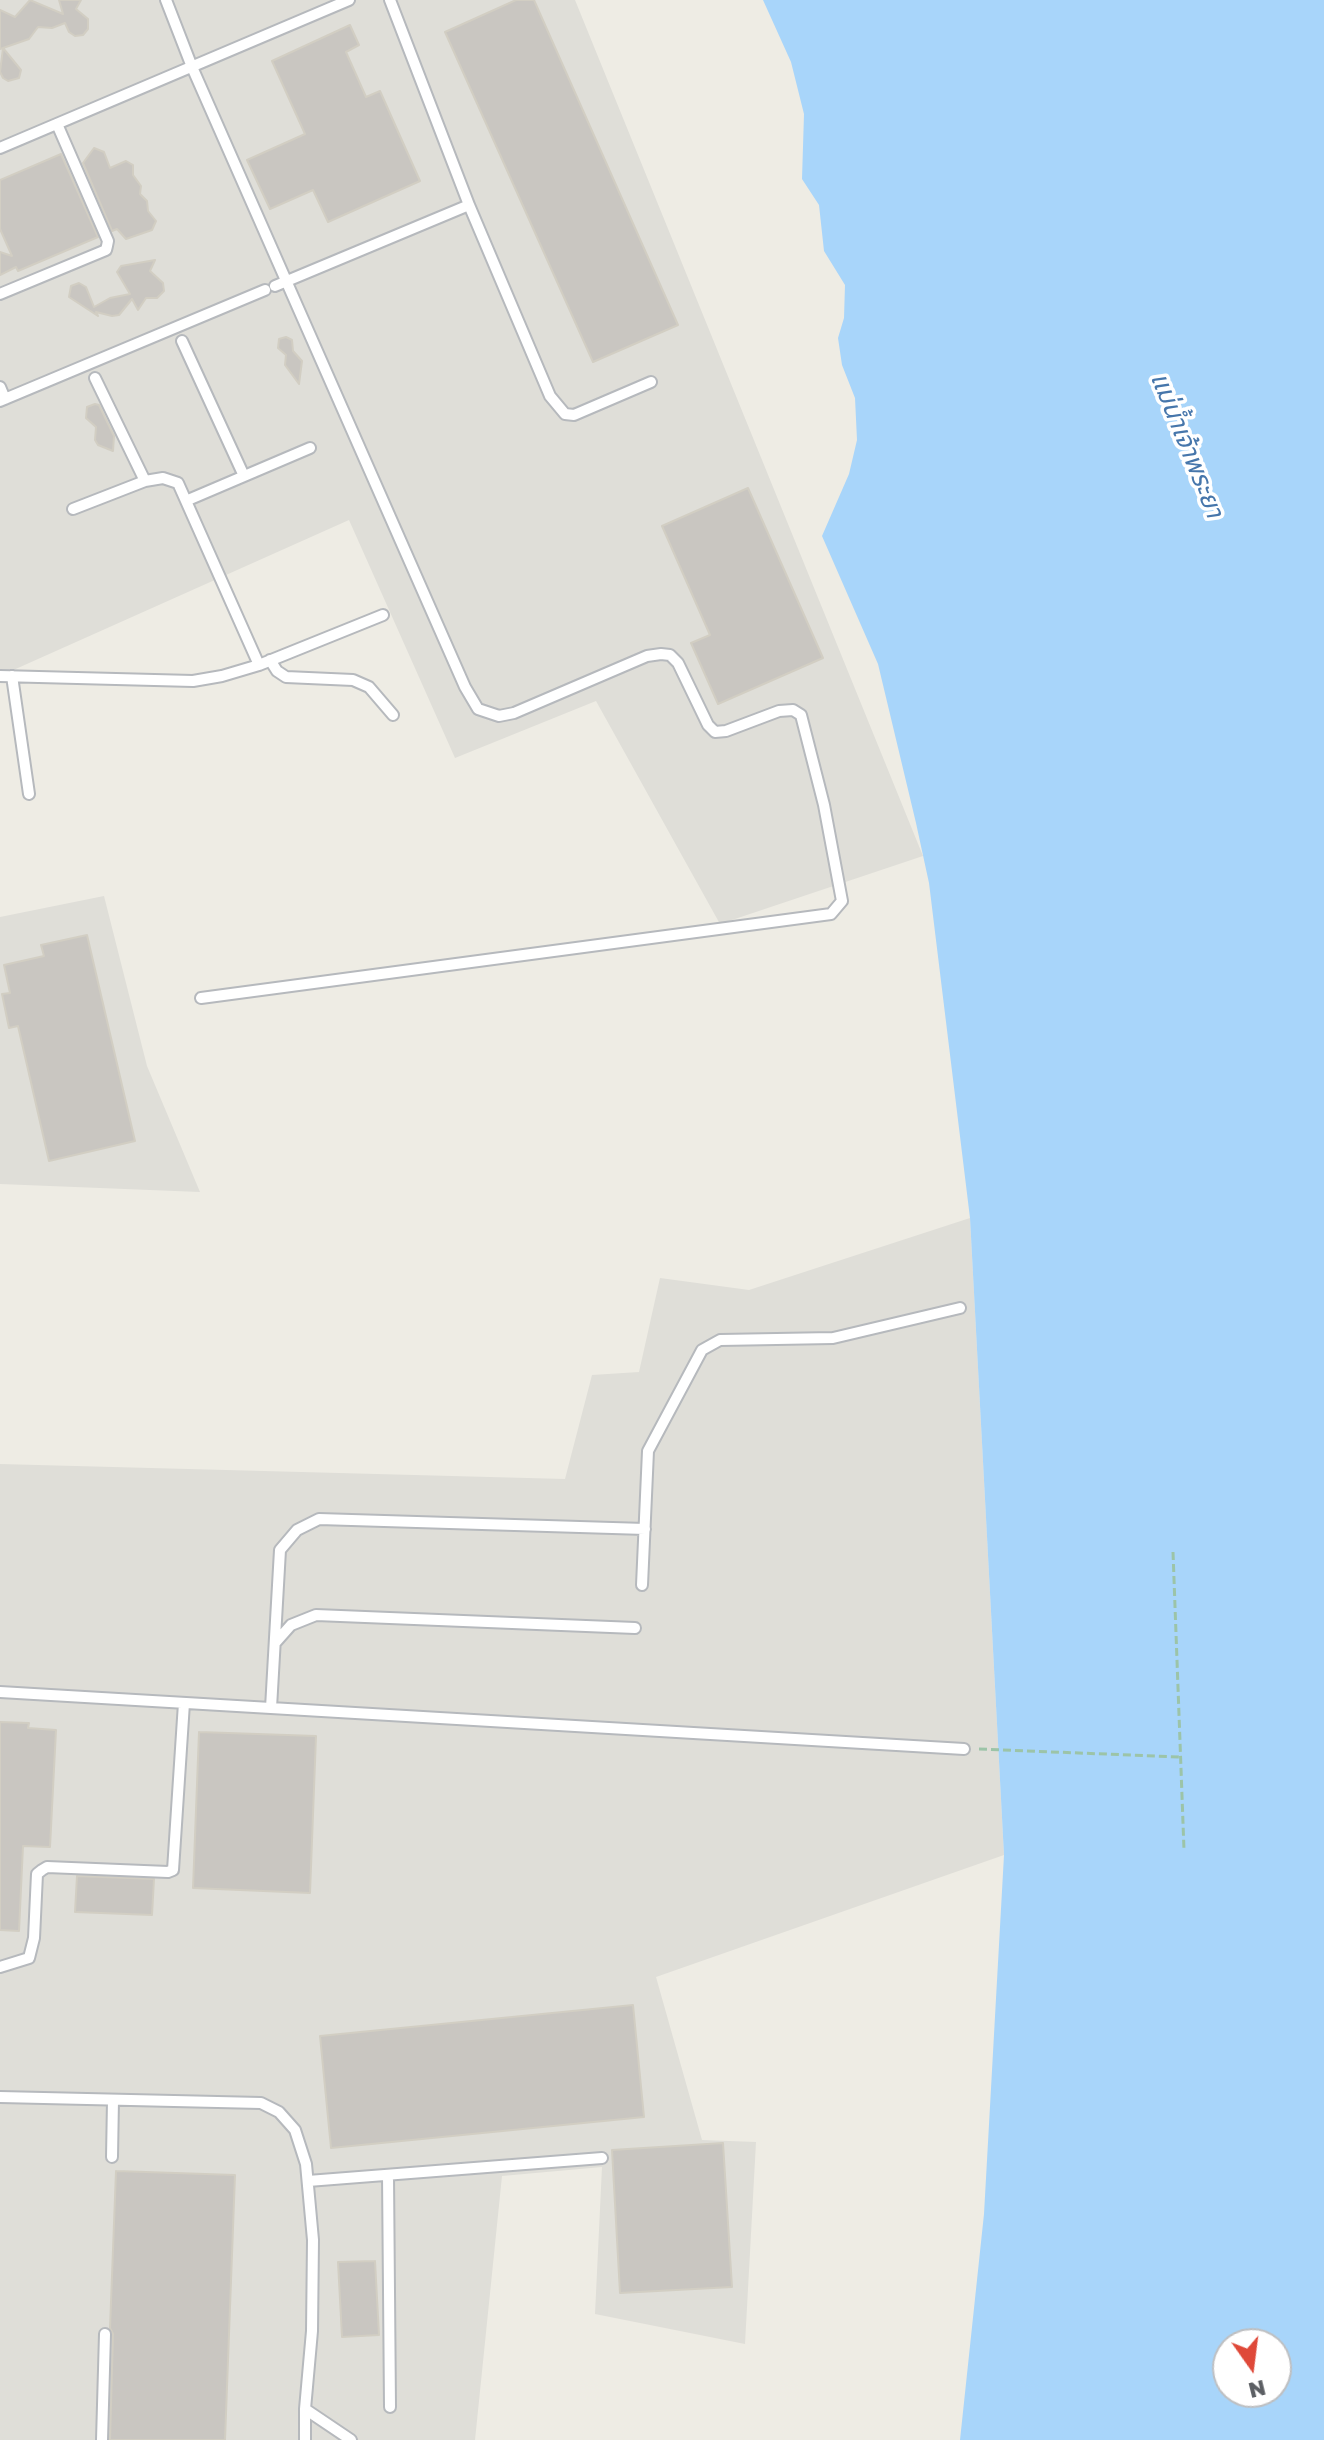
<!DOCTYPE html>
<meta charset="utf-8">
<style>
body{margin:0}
#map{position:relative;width:1324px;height:2440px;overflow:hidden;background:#eeece4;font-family:"Golos Text",sans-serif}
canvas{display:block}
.north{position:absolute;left:1212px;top:2328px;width:80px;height:80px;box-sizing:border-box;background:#fff;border:2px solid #bebfc1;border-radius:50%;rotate:166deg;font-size:22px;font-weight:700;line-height:32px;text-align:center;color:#5c5f64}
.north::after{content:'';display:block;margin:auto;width:28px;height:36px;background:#df4939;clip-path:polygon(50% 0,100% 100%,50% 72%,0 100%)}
</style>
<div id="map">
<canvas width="1324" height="2440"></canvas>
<div class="north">N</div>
</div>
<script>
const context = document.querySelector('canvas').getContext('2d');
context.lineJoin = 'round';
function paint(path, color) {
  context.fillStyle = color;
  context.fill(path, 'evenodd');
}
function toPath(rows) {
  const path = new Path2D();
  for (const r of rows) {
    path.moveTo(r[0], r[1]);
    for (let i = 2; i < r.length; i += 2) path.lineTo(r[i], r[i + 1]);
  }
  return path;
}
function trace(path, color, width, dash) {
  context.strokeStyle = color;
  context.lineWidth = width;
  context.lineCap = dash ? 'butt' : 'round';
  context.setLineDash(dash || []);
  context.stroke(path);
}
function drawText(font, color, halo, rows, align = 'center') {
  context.font = font + ' "Golos Text","Noto Sans Thai",sans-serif';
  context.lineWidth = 7;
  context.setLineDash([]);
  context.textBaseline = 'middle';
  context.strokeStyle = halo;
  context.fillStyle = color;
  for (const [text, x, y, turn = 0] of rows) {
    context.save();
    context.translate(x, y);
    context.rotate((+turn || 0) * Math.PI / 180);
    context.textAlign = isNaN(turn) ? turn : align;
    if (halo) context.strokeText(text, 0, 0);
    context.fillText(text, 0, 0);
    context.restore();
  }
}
paint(toPath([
 [0,0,575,0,923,856,720,924,596,701,455,758,349,520,0,676],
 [104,896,147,1066,200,1192,0,1184,0,917],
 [970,1218,1004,1855,656,1977,702,2140,756,2142,745,2344,595,2314,602,2167,502,2176,475,2440,0,2440,0,1464,565,1479,592,1375,639,1372,660,1278,749,1290]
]), '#dfded8');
paint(toPath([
 [763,0,1324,0,1324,2440,960,2440,984,2214,1004,1855,970,1218,929,883,916,823,878,664,822,536,849,474,857,440,855,398,842,365,838,338,844,318,845,285,824,251,819,205,802,179,804,114,791,62],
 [1276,2344,1276,2392,1228,2392,1228,2344]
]), '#a8d5fa');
const building = toPath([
 [30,0,63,14,59,0,81,0,76,9,88,19,88,29,83,35,75,36,69,32,65,23,52,28,38,27,29,39,3,48,21,70,19,78,8,81,3,78,0,72,3,48,0,49,0,10,15,17,30,0],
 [516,0,534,0,678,325,593,362,445,32,516,0],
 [350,25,359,45,346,52,366,97,380,91,420,181,328,222,313,190,270,209,247,160,305,134,272,61,350,25],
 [94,148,104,152,110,168,126,161,133,165,133,175,141,186,140,194,147,201,148,211,156,221,152,230,126,239,117,229,112,231,83,163,94,148],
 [61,154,98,237,18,271,16,267,0,275,0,252,12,256,0,229,0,180,61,154],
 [155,260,150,271,163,283,164,291,157,298,146,298,138,310,132,299,119,315,112,316,96,312,98,316,69,297,71,286,79,283,86,287,94,307,110,298,130,294,117,272,121,266,155,260],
 [286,337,292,340,293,351,302,361,299,384,285,365,286,355,278,348,279,339,286,337],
 [95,404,99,405,114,436,113,451,98,445,95,440,96,427,86,418,87,407,95,404],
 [748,488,823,658,718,704,691,643,710,635,662,526,748,488],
 [87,935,135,1141,49,1161,18,1026,9,1028,2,994,10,993,4,965,44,956,41,945,87,935],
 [0,1722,29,1723,28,1728,56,1730,50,1847,23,1846,19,1931,0,1930,0,1722],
 [199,1732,316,1736,310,1893,193,1888,199,1732],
 [77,1876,154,1879,152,1915,75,1912,77,1876],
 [633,2005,644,2117,331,2148,320,2036,633,2005],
 [723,2143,732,2287,620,2293,612,2150,723,2143],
 [116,2171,235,2175,225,2440,110,2440,113,2334,110,2328,116,2171],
 [375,2261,379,2335,342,2337,338,2262,375,2261]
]);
paint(building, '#c9c6c1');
trace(building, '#d2cec3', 2);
const service = toPath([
 [166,0,192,67,465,687,478,709,499,716,514,713,647,656,661,654,670,655,678,663,708,725,715,732,726,731,779,711,793,710,801,715,824,805,842,901,831,914,201,998],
 [390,0,469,205,550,396,565,414,574,415,651,382],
 [0,148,349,0],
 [275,286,469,205],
 [0,294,106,250,107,246,108,241,57,124],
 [182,341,244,476],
 [95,378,145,481],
 [0,387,5,399],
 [0,401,265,290],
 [188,500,310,448],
 [73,509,145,481,163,478,178,483,259,665],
 [270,660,277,671,286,677,353,680,369,687,393,715],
 [0,676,193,681,222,676,259,665,383,615],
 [12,676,29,794],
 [642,1585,648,1451,702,1350,720,1340,833,1338,960,1308],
 [275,1643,291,1625,316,1615,635,1628],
 [0,1692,964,1749],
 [271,1708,280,1550,297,1530,319,1519,645,1529],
 [0,1967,29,1958,34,1938,37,1874,42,1870,47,1867,168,1872,173,1870,184,1703],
 [0,2097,261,2103,279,2112,295,2130,306,2164,313,2240,312,2331,305,2409,305,2440],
 [112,2157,113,2100],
 [388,2175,390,2407],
 [308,2181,602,2158],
 [305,2409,351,2440],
 [102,2440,105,2334]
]);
trace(service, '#b6b9bd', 14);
trace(toPath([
 [1173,1552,1184,1850],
 [979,1749,1179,1757]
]), '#9cc4a8', 3, [8, 4]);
trace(service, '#fff', 10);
drawText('italic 26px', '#4676ab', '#fff', [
 ["แม่น้ำเจ้าพระยา",1187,445,68]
]);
</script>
